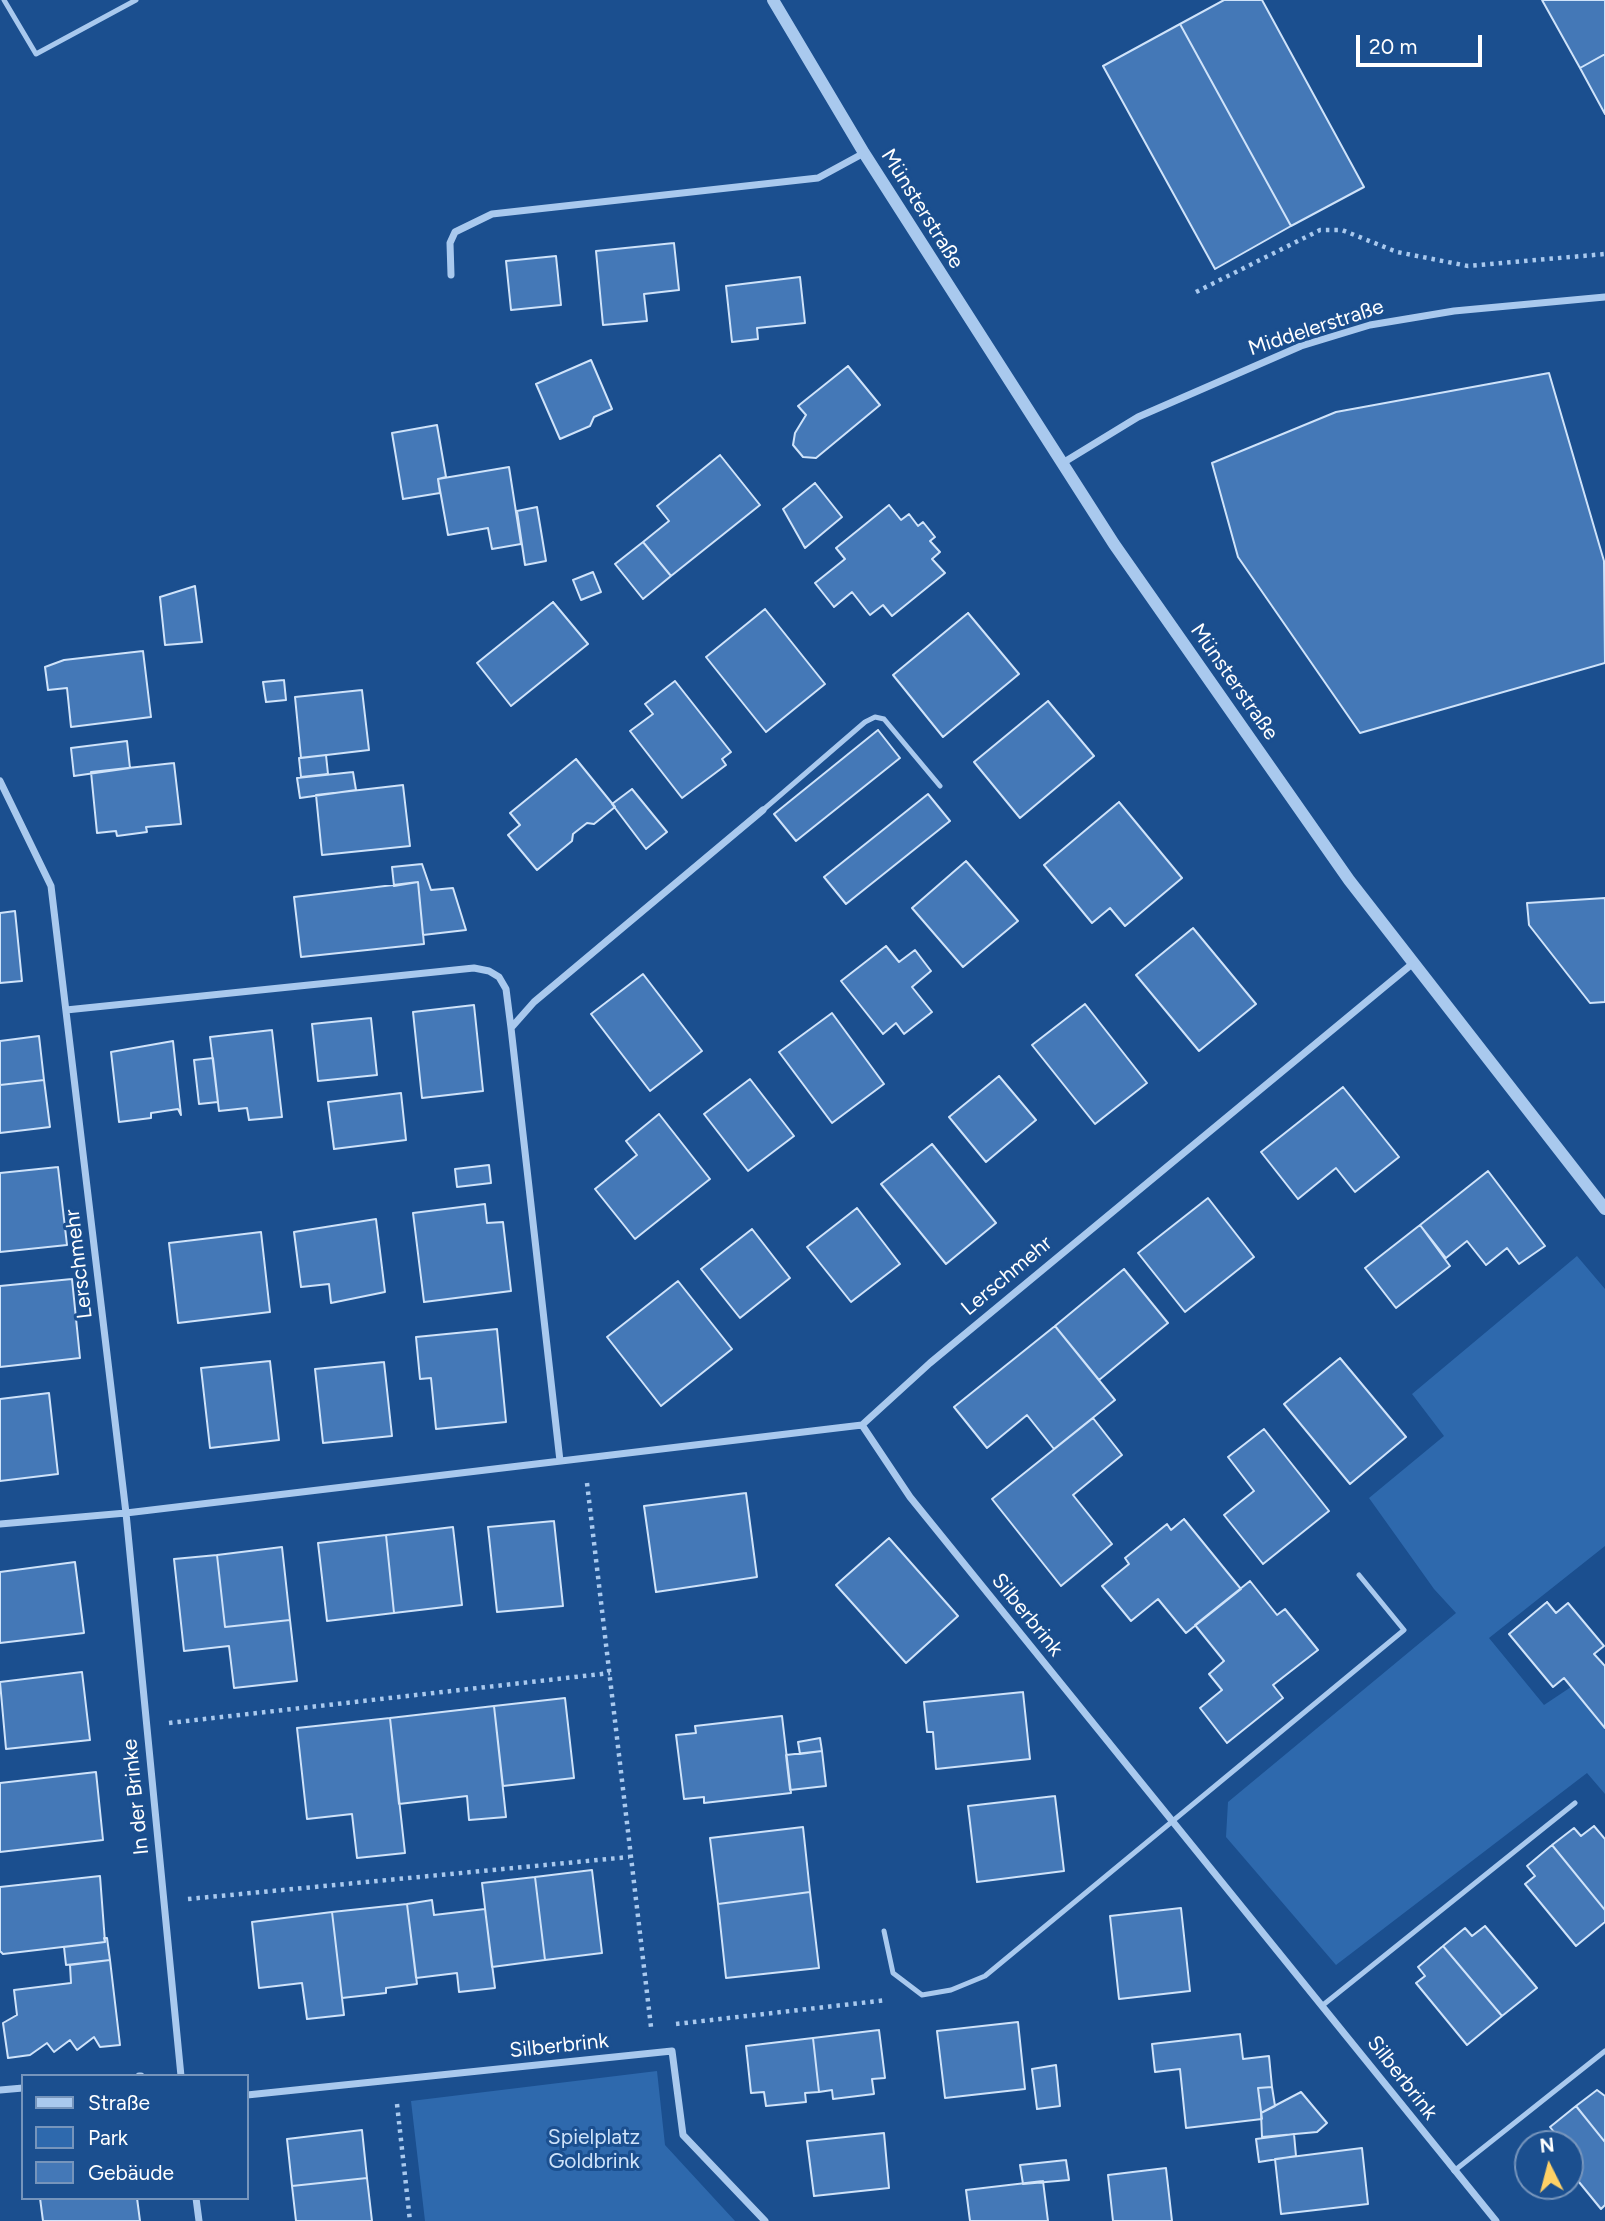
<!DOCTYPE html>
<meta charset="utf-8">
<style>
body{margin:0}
#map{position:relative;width:1605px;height:2221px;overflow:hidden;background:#1b4f8f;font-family:Figtree,sans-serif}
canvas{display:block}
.legend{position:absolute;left:21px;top:2074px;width:228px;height:126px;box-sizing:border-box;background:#1b4f8f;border:2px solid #7695bc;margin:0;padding:9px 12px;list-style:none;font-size:21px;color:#fff}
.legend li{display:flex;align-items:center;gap:14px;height:35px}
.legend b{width:35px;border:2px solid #7695bc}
.north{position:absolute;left:1514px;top:2130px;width:70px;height:70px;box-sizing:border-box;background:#1b4f8f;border:2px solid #7695bc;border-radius:50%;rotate:354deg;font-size:19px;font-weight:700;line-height:28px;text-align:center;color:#fff}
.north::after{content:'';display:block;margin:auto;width:24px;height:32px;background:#ffd166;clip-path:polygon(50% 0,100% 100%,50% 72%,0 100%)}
.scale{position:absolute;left:1356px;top:35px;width:126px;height:32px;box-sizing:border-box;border:4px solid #fff;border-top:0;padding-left:9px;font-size:21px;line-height:24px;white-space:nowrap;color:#fff;-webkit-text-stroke:5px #1b4f8f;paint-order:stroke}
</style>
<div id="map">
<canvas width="1605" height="2221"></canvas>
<ul class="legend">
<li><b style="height:9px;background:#a9c9ee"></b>Straße</li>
<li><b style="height:19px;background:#2e69ad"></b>Park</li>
<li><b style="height:19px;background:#4478b7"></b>Gebäude</li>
</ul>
<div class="north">N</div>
<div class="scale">20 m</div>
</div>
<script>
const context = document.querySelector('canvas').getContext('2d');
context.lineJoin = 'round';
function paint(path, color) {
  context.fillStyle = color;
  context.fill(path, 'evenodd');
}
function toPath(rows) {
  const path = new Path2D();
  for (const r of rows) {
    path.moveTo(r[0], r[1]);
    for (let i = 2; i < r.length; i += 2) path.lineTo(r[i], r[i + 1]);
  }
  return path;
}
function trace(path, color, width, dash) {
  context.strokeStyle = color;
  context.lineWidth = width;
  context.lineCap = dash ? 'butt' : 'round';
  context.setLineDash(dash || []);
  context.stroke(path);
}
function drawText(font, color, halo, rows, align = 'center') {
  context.font = font + ' Figtree,sans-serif';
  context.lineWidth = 6;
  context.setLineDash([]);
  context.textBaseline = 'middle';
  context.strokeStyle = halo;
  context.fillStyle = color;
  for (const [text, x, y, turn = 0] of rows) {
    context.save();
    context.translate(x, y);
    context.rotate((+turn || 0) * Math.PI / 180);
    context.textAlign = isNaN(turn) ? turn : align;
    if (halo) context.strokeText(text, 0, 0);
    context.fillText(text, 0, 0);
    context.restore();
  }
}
paint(toPath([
 [1577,1256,1605,1289,1605,1546,1489,1638,1544,1705,1571,1687,1605,1728,1605,1794,1587,1773,1336,1965,1226,1837,1228,1802,1456,1613,1434,1589,1369,1498,1444,1436,1412,1394],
 [657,2071,665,2145,735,2221,425,2221,411,2101]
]), '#2e69ad');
const building = toPath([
 [1224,0,1262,0,1364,187,1291,226,1180,24,1224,0],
 [1542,0,1605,0,1605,54,1580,68,1542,0],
 [1180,24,1291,226,1215,269,1103,66,1180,24],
 [1605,54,1605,114,1580,68,1605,54],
 [674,243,679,290,644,294,647,321,603,325,596,251,674,243],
 [556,256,561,305,511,310,506,261,556,256],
 [800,277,805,323,757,328,758,339,732,342,726,286,800,277],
 [591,360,612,409,594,417,590,426,560,439,536,384,591,360],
 [848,366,880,405,816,458,803,457,793,445,795,433,806,415,798,406,848,366],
 [1549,373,1604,561,1605,663,1360,733,1238,557,1212,463,1336,412,1549,373],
 [437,425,446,477,438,479,440,493,403,499,392,433,437,425],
 [720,455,760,505,671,576,643,542,669,521,657,506,720,455],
 [509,467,521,544,492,549,488,528,448,535,438,479,509,467],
 [815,483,842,517,805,548,783,509,815,483],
 [889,505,901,520,909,514,918,526,923,522,935,537,930,541,940,552,932,559,945,573,892,616,883,605,870,615,852,592,834,607,815,583,845,559,836,548,889,505],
 [537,507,546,561,525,565,517,511,537,507],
 [643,542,671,576,643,599,615,564,643,542],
 [593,572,601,592,581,600,573,580,593,572],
 [195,586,202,642,165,645,160,597,195,586],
 [553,602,588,644,511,706,477,663,553,602],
 [765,609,825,684,766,732,706,657,765,609],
 [968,613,1019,674,943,737,893,675,968,613],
 [143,651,151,717,71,727,67,688,48,690,45,667,64,660,143,651],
 [284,680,286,700,266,702,263,682,284,680],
 [675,681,731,752,722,759,726,765,682,798,630,731,653,714,645,704,675,681],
 [362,690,369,750,301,758,295,697,362,690],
 [1048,701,1094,756,1020,818,974,762,1048,701],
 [878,730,900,758,796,841,774,814,878,730],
 [127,741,130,768,74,776,71,748,127,741],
 [326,755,328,774,301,777,299,758,326,755],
 [576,759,615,807,594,824,587,823,573,834,572,841,537,870,508,835,520,825,510,813,576,759],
 [174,763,181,824,146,827,147,832,117,836,116,831,97,833,91,772,174,763],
 [353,772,356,790,300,798,297,778,353,772],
 [403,785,410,846,322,855,316,795,403,785],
 [632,789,667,832,646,849,612,804,632,789],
 [928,794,950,821,846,904,824,877,928,794],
 [1119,802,1182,878,1125,926,1110,908,1092,923,1044,865,1119,802],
 [966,861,1018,921,963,967,912,908,966,861],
 [422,864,431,890,453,888,466,930,423,935,418,882,394,886,392,867,422,864],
 [418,882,424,944,301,957,294,897,418,882],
 [1605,898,1605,1002,1590,1003,1529,925,1527,903,1605,898],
 [15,911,22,981,0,983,0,913,15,911],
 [1193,928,1256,1004,1199,1051,1136,975,1193,928],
 [886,946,899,962,915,950,931,971,912,987,932,1012,904,1034,896,1023,883,1034,841,981,886,946],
 [643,974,702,1051,650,1091,591,1014,643,974],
 [1085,1004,1147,1083,1095,1124,1032,1045,1085,1004],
 [474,1005,483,1091,422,1098,413,1012,474,1005],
 [832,1013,884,1084,832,1123,779,1052,832,1013],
 [371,1018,377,1075,318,1081,312,1024,371,1018],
 [272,1030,282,1117,249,1120,247,1108,219,1111,210,1037,272,1030],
 [39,1036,44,1080,0,1085,0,1041,39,1036],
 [173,1041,181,1115,178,1109,151,1113,151,1118,119,1122,111,1052,173,1041],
 [213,1058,218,1102,199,1104,194,1060,213,1058],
 [999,1076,1036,1120,986,1162,949,1117,999,1076],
 [750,1079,794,1136,748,1171,704,1114,750,1079],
 [44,1080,50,1127,0,1133,0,1085,44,1080],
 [1343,1087,1399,1157,1355,1192,1336,1168,1298,1199,1261,1152,1343,1087],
 [401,1093,406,1140,334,1149,328,1102,401,1093],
 [659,1114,710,1179,635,1239,595,1189,637,1155,626,1141,659,1114],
 [932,1144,996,1223,946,1264,881,1184,932,1144],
 [489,1165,491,1183,457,1187,455,1169,489,1165],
 [58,1167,67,1245,0,1252,0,1173,58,1167],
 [1488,1171,1545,1246,1519,1264,1507,1248,1486,1265,1467,1241,1446,1258,1420,1225,1488,1171],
 [1208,1198,1254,1257,1185,1312,1138,1253,1208,1198],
 [485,1204,487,1223,503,1222,511,1291,424,1302,413,1213,485,1204],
 [857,1208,900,1264,851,1302,807,1247,857,1208],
 [376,1219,385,1292,331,1303,329,1284,301,1287,294,1232,376,1219],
 [1420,1225,1450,1266,1396,1308,1365,1268,1420,1225],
 [752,1229,790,1278,740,1318,701,1269,752,1229],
 [261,1232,270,1312,178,1323,169,1243,261,1232],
 [1124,1269,1168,1323,1099,1380,1055,1326,1124,1269],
 [72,1279,80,1358,0,1367,0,1286,72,1279],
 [678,1281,732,1349,661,1406,607,1337,678,1281],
 [1055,1326,1115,1400,1054,1449,1027,1415,987,1448,954,1407,1055,1326],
 [497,1329,506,1422,436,1429,431,1378,420,1379,416,1337,497,1329],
 [1340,1358,1406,1437,1350,1484,1284,1404,1340,1358],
 [270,1361,279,1440,210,1448,201,1368,270,1361],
 [384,1362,392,1436,323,1443,315,1369,384,1362],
 [49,1393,58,1474,0,1481,0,1399,49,1393],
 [1093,1418,1122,1455,1073,1495,1112,1544,1061,1586,992,1499,1093,1418],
 [1264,1429,1329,1511,1263,1564,1224,1515,1254,1491,1228,1457,1264,1429],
 [746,1493,757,1577,656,1592,644,1506,746,1493],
 [1184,1519,1241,1589,1186,1633,1158,1599,1131,1621,1102,1586,1129,1564,1125,1558,1167,1524,1171,1530,1184,1519],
 [554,1521,563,1606,497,1612,488,1527,554,1521],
 [453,1527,462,1605,394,1613,386,1535,453,1527],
 [386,1535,394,1613,327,1621,318,1543,386,1535],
 [889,1538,958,1616,906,1663,836,1585,889,1538],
 [282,1547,290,1620,225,1627,217,1555,282,1547],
 [217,1555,225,1627,290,1620,297,1681,234,1688,229,1646,184,1651,174,1559,217,1555],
 [75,1562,84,1633,0,1643,0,1572,75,1562],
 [1250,1581,1277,1615,1285,1609,1318,1650,1273,1685,1283,1698,1227,1743,1200,1708,1222,1690,1209,1674,1224,1661,1195,1625,1250,1581],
 [1547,1602,1556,1613,1568,1603,1604,1646,1594,1654,1605,1666,1605,1728,1564,1678,1553,1687,1509,1634,1547,1602],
 [82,1672,90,1740,6,1749,0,1682,82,1672],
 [1023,1692,1030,1759,936,1769,933,1732,927,1732,924,1702,1023,1692],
 [565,1698,574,1778,503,1786,494,1706,565,1698],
 [494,1706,506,1817,469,1820,467,1796,399,1804,390,1718,494,1706],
 [782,1716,791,1793,704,1803,704,1797,684,1799,676,1735,696,1733,695,1726,782,1716],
 [390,1718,405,1853,357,1858,352,1814,307,1819,297,1728,390,1718],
 [820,1738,822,1751,800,1754,798,1742,820,1738],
 [822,1751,826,1786,790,1790,786,1755,822,1751],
 [96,1772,103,1840,0,1852,0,1783,96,1772],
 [1055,1796,1064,1871,977,1882,968,1806,1055,1796],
 [1594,1826,1605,1839,1605,1910,1552,1845,1574,1828,1581,1836,1594,1826],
 [803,1827,810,1892,718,1904,710,1838,803,1827],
 [1552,1845,1605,1910,1605,1922,1576,1946,1525,1884,1535,1876,1527,1866,1552,1845],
 [592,1870,602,1953,545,1960,535,1877,592,1870],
 [100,1876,105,1942,3,1954,0,1951,0,1887,100,1876],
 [535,1877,545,1960,492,1967,482,1883,535,1877],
 [810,1892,819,1968,726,1978,718,1904,810,1892],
 [432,1900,434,1915,485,1909,495,1988,459,1992,457,1973,416,1978,407,1904,432,1900],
 [407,1904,417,1984,386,1988,386,1993,342,1998,332,1912,407,1904],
 [1181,1908,1190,1991,1119,1999,1110,1916,1181,1908],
 [332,1912,344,2015,307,2019,302,1983,259,1988,252,1922,332,1912],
 [1485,1926,1537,1988,1502,2016,1443,1946,1465,1928,1472,1936,1485,1926],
 [104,1938,107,1938,110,1960,66,1965,64,1947,105,1942,104,1938],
 [1443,1946,1502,2016,1467,2045,1416,1983,1425,1976,1418,1967,1443,1946],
 [110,1960,120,2045,100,2047,94,2037,77,2050,70,2040,54,2052,47,2043,30,2055,8,2058,3,2023,17,2015,14,1990,71,1983,70,1965,110,1960],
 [1018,2022,1025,2089,945,2098,937,2031,1018,2022],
 [879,2030,885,2078,872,2079,874,2094,833,2099,832,2090,819,2092,813,2038,879,2030],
 [1240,2034,1243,2059,1269,2056,1272,2087,1258,2088,1262,2119,1186,2128,1180,2069,1155,2072,1152,2044,1240,2034],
 [813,2038,819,2092,805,2093,806,2102,766,2106,764,2092,751,2093,746,2046,813,2038],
 [1056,2065,1060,2106,1037,2109,1032,2069,1056,2065],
 [1272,2087,1275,2106,1261,2113,1258,2088,1272,2087],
 [1597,2090,1605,2096,1605,2142,1576,2106,1597,2090],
 [1301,2092,1327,2123,1317,2132,1262,2137,1261,2113,1301,2092],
 [1576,2106,1605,2142,1605,2205,1601,2209,1570,2171,1570,2144,1550,2144,1558,2137,1550,2127,1576,2106],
 [362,2130,367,2178,292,2186,287,2139,362,2130],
 [884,2133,889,2188,814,2196,807,2141,884,2133],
 [1294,2134,1296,2156,1259,2162,1256,2139,1294,2134],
 [1362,2148,1368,2204,1281,2214,1275,2159,1362,2148],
 [1066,2160,1069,2180,1023,2184,1020,2165,1066,2160],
 [1166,2168,1172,2221,1113,2221,1108,2175,1166,2168],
 [367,2178,372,2221,296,2221,292,2186,367,2178],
 [1043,2181,1048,2221,970,2221,966,2190,1043,2181],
 [40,2198,137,2198,140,2221,43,2221,40,2198]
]);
paint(building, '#4478b7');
trace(building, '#cfe3fa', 2);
trace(toPath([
 [1196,292,1320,230,1342,230,1397,252,1468,266,1605,254],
 [587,1483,651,2027],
 [169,1723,610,1673],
 [188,1899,629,1857],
 [676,2024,887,2000],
 [397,2104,410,2221]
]), '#a9c9ee', 4.5, [3.5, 5]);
trace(toPath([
 [4,0,36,54,136,0],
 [763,810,865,722,875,717,884,719,940,786],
 [884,1931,893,1973,922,1995,951,1990,985,1976,1404,1630,1359,1575],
 [1323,2005,1575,1803],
 [1454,2171,1605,2051]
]), '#a9c9ee', 5);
trace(toPath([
 [451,275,450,243,455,232,492,214,818,178,864,153],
 [1061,464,1138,417,1301,346,1370,325,1454,311,1605,297],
 [0,781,51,886,126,1513,181,2076],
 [66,1010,474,968,489,971,499,977,506,989,511,1028],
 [862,1425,910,1497,1496,2221],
 [560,1461,511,1028,534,1002,763,810],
 [0,1524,126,1513,862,1425,930,1363,1412,964],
 [139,2076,141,2076],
 [0,2090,23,2088],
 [247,2095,672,2051,683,2135,765,2221],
 [196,2198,199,2221]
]), '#a9c9ee', 7);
trace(toPath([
 [773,0,864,153,1114,544,1349,880,1605,1209]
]), '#a9c9ee', 12);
drawText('21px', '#fff', '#1b4f8f', [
 ["Münsterstraße",922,209,58],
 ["Middelerstraße",1316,328,-18],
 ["Münsterstraße",1234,682,55],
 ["Lerschmehr",79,1264,-97],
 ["Lerschmehr",1007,1276,-40],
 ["Silberbrink",1027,1615,51],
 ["In der Brinke",136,1797,-96],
 ["Silberbrink",559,2046,-6],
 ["Silberbrink",1402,2078,52]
]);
drawText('21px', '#cfe3fa', '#1b4f8f', [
 ["Spielplatz",594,2138],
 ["Goldbrink",594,2162]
]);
</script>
